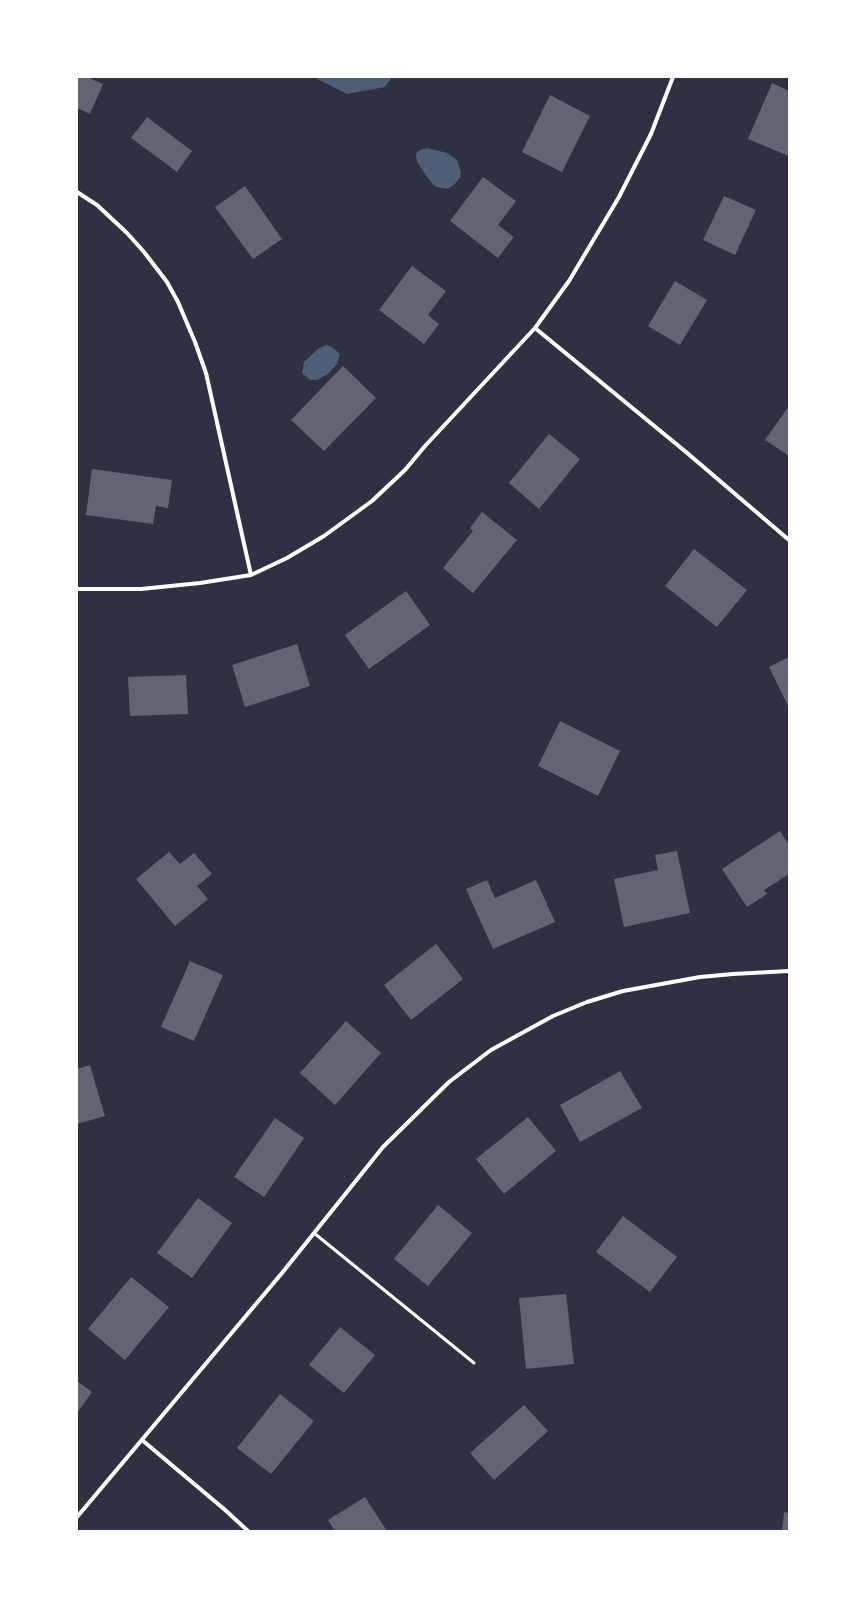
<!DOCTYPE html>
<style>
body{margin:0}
#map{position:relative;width:866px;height:1608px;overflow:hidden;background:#2d3142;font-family:"Playfair Display",serif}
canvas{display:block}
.frame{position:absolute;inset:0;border:78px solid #fff;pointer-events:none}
</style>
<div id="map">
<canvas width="866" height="1608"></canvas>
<div class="frame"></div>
</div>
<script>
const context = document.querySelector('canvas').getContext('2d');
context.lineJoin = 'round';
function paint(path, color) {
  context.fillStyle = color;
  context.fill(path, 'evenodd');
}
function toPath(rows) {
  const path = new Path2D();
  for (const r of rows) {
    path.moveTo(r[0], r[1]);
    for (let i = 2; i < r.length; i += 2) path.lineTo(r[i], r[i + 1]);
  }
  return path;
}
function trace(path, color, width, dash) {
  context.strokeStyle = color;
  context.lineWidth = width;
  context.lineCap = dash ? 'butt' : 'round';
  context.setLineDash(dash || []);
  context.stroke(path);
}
paint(toPath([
 [313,77,392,77,385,87,347,94],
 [427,148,447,153,457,160,461,172,460,178,454,185,447,189,436,187,432,184,417,162,416,154,418,151],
 [326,345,332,347,340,354,337,364,328,374,317,380,310,380,302,373,304,362,318,349]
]), '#4f5d75');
paint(toPath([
 [77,77,87,77,103,84,90,114,77,108],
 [772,83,789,91,789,156,748,139],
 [550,95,590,116,562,172,522,152],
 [147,117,192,151,177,172,131,138],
 [483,177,516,201,498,225,514,237,498,258,450,221],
 [245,186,282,239,253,259,215,207],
 [724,196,756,210,735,255,703,240],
 [412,266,446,291,428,315,439,324,424,344,379,310],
 [675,281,707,300,680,345,648,326],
 [343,366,376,398,324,451,291,420],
 [789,406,789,456,765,440],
 [549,434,580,459,539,509,509,483],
 [92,469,172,480,168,508,156,506,153,524,86,515],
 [482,512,517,540,473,593,443,568,473,531,470,528],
 [694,549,747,590,717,627,665,586],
 [406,591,430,625,369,669,345,635],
 [297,644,310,686,245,707,232,665],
 [789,657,789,708,769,667],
 [186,675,188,714,130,716,128,677],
 [560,721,620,751,598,796,538,766],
 [780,831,789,845,789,874,764,890,767,894,747,907,722,869],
 [677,851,690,913,624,927,614,879,658,870,655,855],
 [169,852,180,864,194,853,212,874,197,886,208,899,175,926,136,879],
 [487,880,495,898,536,880,555,922,493,949,466,889],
 [436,944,463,979,411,1020,384,985],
 [190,961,223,975,194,1041,161,1027],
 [346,1021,381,1053,335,1105,300,1073],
 [90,1065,105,1116,77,1124,77,1069],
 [620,1071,642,1108,580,1142,560,1105],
 [528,1117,556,1151,504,1194,476,1159],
 [275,1118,304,1138,264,1197,234,1177],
 [198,1198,232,1223,192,1278,157,1253],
 [438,1205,472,1233,428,1286,394,1259],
 [623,1216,677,1257,650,1292,596,1252],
 [131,1277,169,1307,125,1360,88,1329],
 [566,1294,574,1364,526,1369,519,1298],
 [340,1327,375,1355,344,1393,309,1365],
 [77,1381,92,1392,77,1413],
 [280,1394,314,1421,271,1474,237,1448],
 [524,1405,548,1431,494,1480,470,1453],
 [365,1497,387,1531,335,1531,328,1520],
 [784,1512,789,1513,789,1531,782,1531]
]), '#626471');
trace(toPath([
 [314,1233,474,1363]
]), '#fff', 3);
trace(toPath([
 [77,192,97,205,127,233,144,252,167,282,178,302,195,342,206,373,251,575],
 [535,328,686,452,789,540],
 [77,589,141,589,200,583,251,575,287,558,324,536,372,501,405,470,425,446,535,328,569,281,619,197,651,134,673,77],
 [142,1440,224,1509,248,1531],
 [77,1517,282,1273,383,1147,449,1082,491,1050,553,1016,587,1002,623,991,700,977,733,974,789,971]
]), '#fff', 4);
</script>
